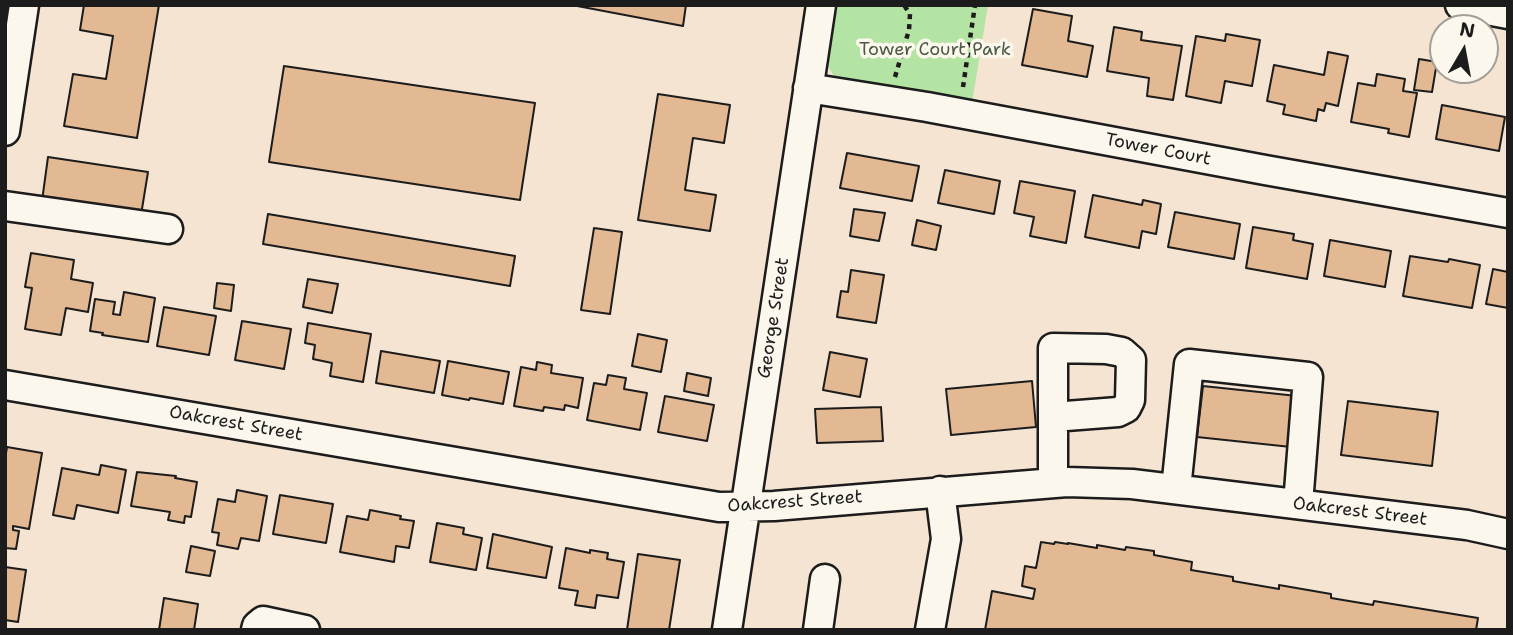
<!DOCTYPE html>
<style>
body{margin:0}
#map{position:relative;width:1513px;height:635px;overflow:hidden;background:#f4e4d1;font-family:"Shantell Sans",sans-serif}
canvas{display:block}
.frame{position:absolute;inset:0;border:7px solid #1c1c1c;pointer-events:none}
.north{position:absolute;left:1429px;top:14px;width:70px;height:70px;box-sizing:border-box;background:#fbf7ec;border:2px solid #a29f99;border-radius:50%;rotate:10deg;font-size:19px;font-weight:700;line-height:28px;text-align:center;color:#1c1c1c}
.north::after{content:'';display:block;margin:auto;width:24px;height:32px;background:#1c1c1c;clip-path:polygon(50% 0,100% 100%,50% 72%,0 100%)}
</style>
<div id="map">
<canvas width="1513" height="635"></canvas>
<div class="frame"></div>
<div class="north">N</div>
</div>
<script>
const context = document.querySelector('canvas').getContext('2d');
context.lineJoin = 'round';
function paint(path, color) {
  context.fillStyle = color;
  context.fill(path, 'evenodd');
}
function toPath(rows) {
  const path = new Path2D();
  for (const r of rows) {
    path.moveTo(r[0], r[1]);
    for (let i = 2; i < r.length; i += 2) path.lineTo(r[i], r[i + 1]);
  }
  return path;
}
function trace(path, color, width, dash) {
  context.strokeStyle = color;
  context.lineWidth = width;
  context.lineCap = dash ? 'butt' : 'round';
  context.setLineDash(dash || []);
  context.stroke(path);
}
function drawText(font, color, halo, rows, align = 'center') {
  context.font = font + ' "Shantell Sans",sans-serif';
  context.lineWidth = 7;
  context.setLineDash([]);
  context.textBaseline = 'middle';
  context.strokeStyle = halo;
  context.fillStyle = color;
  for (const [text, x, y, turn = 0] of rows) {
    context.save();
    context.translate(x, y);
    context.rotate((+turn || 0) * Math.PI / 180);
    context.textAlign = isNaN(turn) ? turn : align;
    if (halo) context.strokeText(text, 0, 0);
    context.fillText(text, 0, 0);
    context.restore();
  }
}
paint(toPath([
 [837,5,988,5,972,103,841,79,834,76,829,68,829,59]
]), '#b4e4a3');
const building = toPath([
 [84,5,159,5,137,138,64,126,73,74,106,79,113,36,80,30,84,5],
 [572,5,686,5,683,26,572,5],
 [1033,9,1072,16,1068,41,1093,46,1087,77,1022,65,1033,9],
 [1114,27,1142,32,1141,40,1182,46,1173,100,1147,96,1149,78,1107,71,1114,27],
 [1226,34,1260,40,1252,86,1225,81,1221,103,1186,96,1196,36,1225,41,1226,34],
 [1328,52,1348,56,1338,106,1326,103,1324,111,1318,109,1316,121,1283,114,1285,105,1267,101,1274,65,1324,75,1328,52],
 [1419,59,1437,62,1432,92,1414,90,1419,59],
 [284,66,535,103,520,200,269,162,284,66],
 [1377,74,1405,79,1403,91,1417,93,1409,137,1388,133,1389,129,1351,122,1358,83,1375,86,1377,74],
 [658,94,730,105,724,143,693,138,685,190,716,195,710,231,638,220,658,94],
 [1442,105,1505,117,1499,151,1436,139,1442,105],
 [847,153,919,166,912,201,840,188,847,153],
 [48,157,148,172,141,215,42,201,48,157],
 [945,170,1000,181,994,214,938,203,945,170],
 [1020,181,1075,191,1066,243,1030,236,1034,217,1014,213,1020,181],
 [1093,195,1142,205,1143,200,1161,204,1156,234,1142,231,1139,248,1085,237,1093,195],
 [854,209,885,213,879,241,850,236,854,209],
 [1175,212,1240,224,1234,259,1168,247,1175,212],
 [268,214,515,256,510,286,263,244,268,214],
 [917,220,941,226,936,250,912,245,917,220],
 [1253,227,1294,234,1293,240,1313,244,1307,279,1246,268,1253,227],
 [594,228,622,232,610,314,581,310,594,228],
 [1330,240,1391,251,1385,287,1324,276,1330,240],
 [31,253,74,260,71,279,93,283,88,312,66,308,61,335,25,329,32,288,25,287,31,253],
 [1410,256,1448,262,1449,259,1480,265,1472,308,1403,296,1410,256],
 [1493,269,1508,272,1508,308,1486,304,1493,269],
 [851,270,884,275,876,323,837,317,841,291,848,292,851,270],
 [308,279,338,284,332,313,303,307,308,279],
 [217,283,234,285,231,311,214,308,217,283],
 [124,292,155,298,148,342,102,335,103,333,90,331,95,299,115,302,113,314,120,315,124,292],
 [164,307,216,316,209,355,157,346,164,307],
 [242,321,291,329,284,369,235,360,242,321],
 [308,323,371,334,363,382,330,376,332,363,313,359,315,345,305,343,308,323],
 [638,334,667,340,661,372,632,366,638,334],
 [381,351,440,361,434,393,376,383,381,351],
 [830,352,867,359,860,397,823,390,830,352],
 [448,361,509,372,503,404,470,398,469,400,442,395,448,361],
 [537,362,552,365,551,373,583,378,578,408,565,405,564,410,544,407,543,411,514,406,521,367,536,370,537,362],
 [687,373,711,378,708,396,684,391,687,373],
 [608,375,626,378,624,389,647,393,640,430,587,420,594,383,606,385,608,375],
 [1032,381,1036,427,951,435,946,389,1032,381],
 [1203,386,1297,396,1291,447,1197,437,1203,386],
 [665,396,714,405,707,441,658,432,665,396],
 [1348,401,1438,412,1432,466,1341,455,1348,401],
 [881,407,883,441,817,443,815,409,881,407],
 [7,447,42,453,29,529,13,526,13,530,19,531,16,549,5,548,5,459,7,447],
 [101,465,126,470,118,513,77,505,74,519,53,515,62,468,99,475,101,465],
 [137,472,176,476,175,478,197,482,191,517,185,516,184,523,168,520,170,512,131,506,137,472],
 [237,490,267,496,259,541,241,538,238,549,217,545,219,533,212,532,218,499,235,502,237,490],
 [280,495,333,504,326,543,273,534,280,495],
 [370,510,401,516,400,519,414,521,409,548,396,546,394,562,340,552,347,516,368,520,370,510],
 [437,523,464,528,463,534,482,538,476,570,430,562,437,523],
 [493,534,552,547,546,578,487,568,493,534],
 [1041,542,1054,544,1055,542,1068,544,1068,543,1097,548,1097,545,1125,550,1126,547,1154,551,1154,555,1192,562,1191,570,1233,577,1233,581,1279,589,1279,585,1331,594,1331,598,1373,605,1374,601,1478,618,1476,630,985,630,992,591,1033,599,1035,589,1022,586,1025,566,1036,568,1041,542],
 [191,546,215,551,210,576,186,572,191,546],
 [566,548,590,553,590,550,608,553,607,559,624,562,618,598,597,595,595,608,575,605,578,591,559,588,566,548],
 [638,554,680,560,669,630,627,630,638,554],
 [5,567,26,570,18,622,5,620,5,567],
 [164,598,198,604,194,630,159,630,164,598]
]);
paint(building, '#e3b993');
trace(building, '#1c1c1c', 2);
const minor = toPath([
 [1460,5,1508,14],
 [808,88,927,107,1265,170,1508,213],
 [5,131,24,5],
 [5,206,168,229],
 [5,385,719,507,774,506,1067,482,1132,484,1467,525,1508,534],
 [1053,417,1118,412,1126,408,1130,400,1131,360,1122,352,1106,349,1053,348,1053,483],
 [1176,489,1189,364,1308,377,1298,504],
 [256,630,257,626,263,621,305,630],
 [727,630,821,5],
 [818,630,825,579],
 [930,630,946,539,940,491]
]);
trace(minor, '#1c1c1c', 33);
trace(toPath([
 [895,77,909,30,910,14,904,5],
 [963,87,975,5]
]), '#1c1c1c', 4.5, [5, 5]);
trace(minor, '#fbf7ec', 28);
drawText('18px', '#4a5844', '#fbf7ec', [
 ["Tower Court Park",935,50]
]);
drawText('18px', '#1c1c1c', '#fbf7ec', [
 ["Tower Court",1158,150,11],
 ["George Street",774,318,-81],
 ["Oakcrest Street",236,424,10],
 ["Oakcrest Street",795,502,-4],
 ["Oakcrest Street",1360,512,7]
]);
</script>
